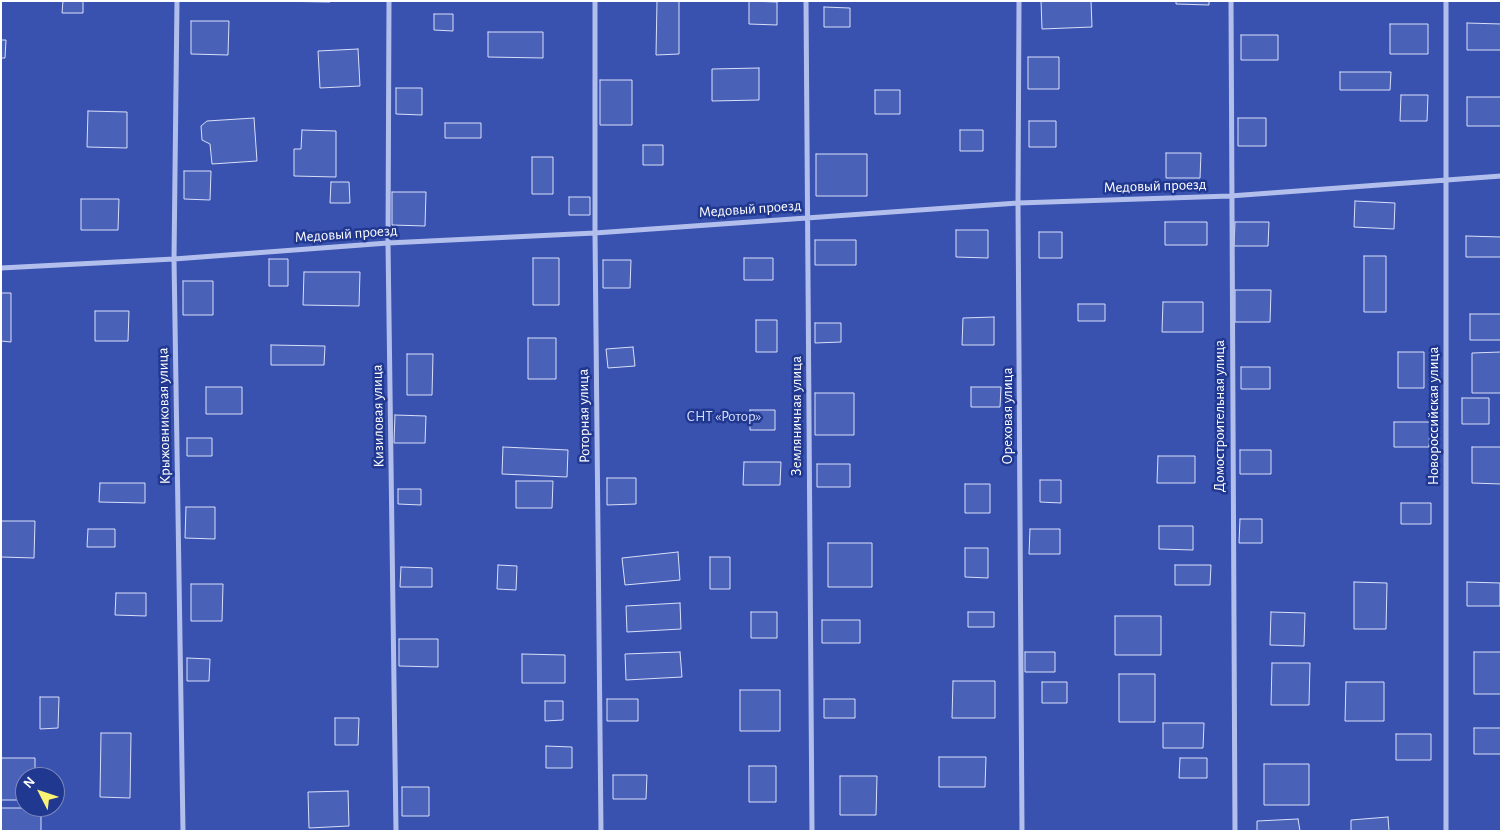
<!DOCTYPE html>
<meta charset="utf-8">
<style>
body{margin:0}
#map{position:relative;width:1502px;height:832px;overflow:hidden;background:#213891;font-family:"Alegreya Sans",sans-serif}
canvas{display:block}
.frame{position:absolute;inset:0;border:2px solid #fff;pointer-events:none}
.north{position:absolute;left:15px;top:767px;width:50px;height:50px;box-sizing:border-box;background:#213891;border:1px solid #7a88bd;border-radius:50%;rotate:311deg;font-size:14px;font-weight:700;line-height:20px;text-align:center;color:#fff}
.north::after{content:'';display:block;margin:auto;width:18px;height:22px;background:#f9f274;clip-path:polygon(50% 0,100% 100%,50% 72%,0 100%)}
</style>
<div id="map">
<canvas width="1502" height="832"></canvas>
<div class="frame"></div>
<div class="north">N</div>
</div>
<script>
const context = document.querySelector('canvas').getContext('2d');
context.lineJoin = 'round';
function paint(path, color) {
  context.fillStyle = color;
  context.fill(path, 'evenodd');
}
function toPath(rows) {
  const path = new Path2D();
  for (const r of rows) {
    path.moveTo(r[0], r[1]);
    for (let i = 2; i < r.length; i += 2) path.lineTo(r[i], r[i + 1]);
  }
  return path;
}
function trace(path, color, width, dash) {
  context.strokeStyle = color;
  context.lineWidth = width;
  context.lineCap = dash ? 'butt' : 'round';
  context.setLineDash(dash || []);
  context.stroke(path);
}
function drawText(font, color, halo, rows, align = 'center') {
  context.font = font + ' "Alegreya Sans",sans-serif';
  context.lineWidth = 5;
  context.setLineDash([]);
  context.textBaseline = 'middle';
  context.strokeStyle = halo;
  context.fillStyle = color;
  for (const [text, x, y, turn = 0] of rows) {
    context.save();
    context.translate(x, y);
    context.rotate((+turn || 0) * Math.PI / 180);
    context.textAlign = isNaN(turn) ? turn : align;
    if (halo) context.strokeText(text, 0, 0);
    context.fillText(text, 0, 0);
    context.restore();
  }
}
paint(toPath([
 [1,1,1501,1,1501,831,1,831],
 [25,777,55,777,55,807,25,807]
]), '#3952af');
const building = toPath([
 [63,1,83,1,83,13,62,13,63,1],
 [271,1,330,1,330,2,271,1],
 [657,1,679,1,679,54,656,55,657,1],
 [749,1,777,2,777,25,749,24,749,1],
 [1041,1,1091,1,1092,27,1042,29,1041,1],
 [1176,1,1209,1,1209,5,1176,4,1176,1],
 [824,7,850,8,850,27,824,27,824,7],
 [434,14,453,14,453,31,434,30,434,14],
 [191,21,229,21,228,55,191,54,191,21],
 [1467,23,1501,24,1501,50,1467,50,1467,23],
 [1390,24,1428,24,1428,54,1390,54,1390,24],
 [488,32,543,32,543,58,488,57,488,32],
 [1241,35,1278,35,1278,60,1241,60,1241,35],
 [1,40,6,40,5,58,1,58,1,40],
 [358,49,360,86,320,88,318,51,358,49],
 [1028,57,1059,57,1059,89,1028,89,1028,57],
 [759,68,759,100,712,101,712,69,759,68],
 [1340,72,1391,72,1390,90,1340,90,1340,72],
 [600,80,632,80,632,125,600,125,600,80],
 [396,88,422,88,422,115,396,114,396,88],
 [875,90,900,90,900,114,875,114,875,90],
 [1401,95,1428,95,1427,121,1400,121,1401,95],
 [1467,97,1501,97,1501,126,1467,126,1467,97],
 [88,111,127,112,127,148,87,147,88,111],
 [254,118,257,161,212,164,210,144,202,140,201,126,207,121,254,118],
 [1238,118,1266,118,1266,146,1238,146,1238,118],
 [1029,121,1056,121,1056,147,1029,147,1029,121],
 [445,123,481,123,481,138,445,138,445,123],
 [302,130,336,131,336,177,294,176,294,149,301,149,302,130],
 [960,130,983,130,983,151,960,151,960,130],
 [643,145,663,145,663,165,643,165,643,145],
 [1166,153,1201,153,1200,178,1166,178,1166,153],
 [816,154,867,154,867,196,816,196,816,154],
 [532,157,553,157,553,194,532,194,532,157],
 [184,171,211,171,210,200,184,199,184,171],
 [331,182,349,182,350,203,330,203,331,182],
 [392,192,426,192,425,226,392,225,392,192],
 [569,197,590,197,590,215,569,215,569,197],
 [81,199,119,199,118,230,81,230,81,199],
 [1355,201,1395,203,1394,229,1354,227,1355,201],
 [1165,222,1207,222,1207,245,1165,245,1165,222],
 [1235,222,1269,222,1268,246,1234,246,1235,222],
 [956,230,988,230,988,258,956,257,956,230],
 [1039,232,1062,232,1062,258,1039,258,1039,232],
 [1466,236,1501,237,1501,257,1466,257,1466,236],
 [815,240,856,240,856,265,815,265,815,240],
 [1364,256,1386,256,1386,312,1364,312,1364,256],
 [533,258,559,258,559,305,533,305,533,258],
 [744,258,773,258,773,280,744,280,744,258],
 [269,259,288,259,288,286,269,286,269,259],
 [603,260,631,260,630,288,603,288,603,260],
 [304,272,360,272,359,306,303,305,304,272],
 [183,281,213,281,213,315,183,315,183,281],
 [1235,290,1271,290,1270,322,1235,322,1235,290],
 [1,293,11,293,11,342,1,341,1,293],
 [1163,302,1203,302,1203,332,1162,332,1163,302],
 [1078,304,1105,304,1105,321,1078,321,1078,304],
 [95,311,129,311,128,341,95,341,95,311],
 [1470,314,1501,314,1501,340,1470,340,1470,314],
 [994,317,994,345,962,345,963,318,994,317],
 [756,320,777,320,777,352,756,352,756,320],
 [815,323,841,323,841,342,815,343,815,323],
 [528,338,556,338,556,379,528,379,528,338],
 [271,345,325,346,324,365,271,365,271,345],
 [633,347,635,366,608,368,606,349,633,347],
 [1398,352,1424,352,1424,388,1398,388,1398,352],
 [1501,352,1501,393,1472,393,1472,353,1501,352],
 [407,354,433,354,432,395,407,395,407,354],
 [1241,367,1270,367,1270,389,1241,389,1241,367],
 [206,387,242,387,242,414,206,414,206,387],
 [971,387,1001,387,1000,407,971,407,971,387],
 [815,393,854,393,854,435,815,435,815,393],
 [1462,398,1489,398,1489,424,1462,424,1462,398],
 [750,410,775,410,775,430,750,430,750,410],
 [395,415,426,416,425,443,394,443,395,415],
 [1394,422,1430,422,1429,447,1394,447,1394,422],
 [187,438,212,438,212,456,187,456,187,438],
 [503,447,568,450,567,477,502,474,503,447],
 [1472,447,1501,447,1501,484,1472,483,1472,447],
 [1240,450,1271,450,1271,474,1240,474,1240,450],
 [1158,456,1195,456,1195,483,1157,483,1158,456],
 [744,462,781,462,780,485,743,485,744,462],
 [817,464,850,464,850,487,817,487,817,464],
 [607,478,636,478,636,504,607,505,607,478],
 [1040,480,1061,480,1061,503,1040,502,1040,480],
 [516,481,553,481,552,508,516,508,516,481],
 [100,483,145,483,145,503,99,502,100,483],
 [965,484,990,484,990,513,965,513,965,484],
 [398,489,421,489,421,505,398,504,398,489],
 [1401,503,1431,503,1431,524,1401,524,1401,503],
 [186,507,215,507,215,539,185,538,186,507],
 [1240,519,1262,519,1262,543,1239,543,1240,519],
 [1,521,35,521,34,558,1,557,1,521],
 [1159,526,1193,526,1193,550,1159,549,1159,526],
 [88,529,115,529,115,547,87,547,88,529],
 [1030,529,1060,529,1060,554,1029,554,1030,529],
 [828,543,872,543,872,587,828,587,828,543],
 [965,548,988,548,988,578,965,577,965,548],
 [678,552,680,580,625,585,622,558,678,552],
 [710,557,730,557,730,589,710,589,710,557],
 [498,565,517,566,516,590,497,589,498,565],
 [1175,565,1211,565,1210,585,1175,585,1175,565],
 [401,567,432,568,432,587,400,587,401,567],
 [1354,582,1387,583,1386,629,1354,629,1354,582],
 [1467,582,1500,583,1500,606,1467,606,1467,582],
 [191,584,223,584,222,621,191,621,191,584],
 [116,593,146,593,146,616,115,615,116,593],
 [680,603,681,629,627,632,626,606,680,603],
 [751,612,777,612,777,638,751,638,751,612],
 [968,612,994,612,994,627,968,627,968,612],
 [1271,612,1305,613,1304,646,1270,645,1271,612],
 [1115,616,1161,616,1161,655,1115,655,1115,616],
 [822,620,860,620,860,643,822,643,822,620],
 [399,639,438,639,438,667,399,666,399,639],
 [680,652,682,677,626,680,625,654,680,652],
 [1025,652,1055,652,1055,672,1025,672,1025,652],
 [1474,652,1501,652,1501,694,1474,694,1474,652],
 [522,654,565,655,565,683,522,683,522,654],
 [187,658,210,659,209,681,187,681,187,658],
 [1272,663,1310,663,1309,705,1271,705,1272,663],
 [1119,674,1155,674,1155,722,1119,722,1119,674],
 [953,681,995,681,995,718,952,718,953,681],
 [1042,682,1067,682,1067,703,1042,703,1042,682],
 [1346,682,1384,682,1384,721,1345,721,1346,682],
 [740,690,780,690,780,731,740,731,740,690],
 [40,697,59,697,58,728,40,729,40,697],
 [607,699,638,699,638,721,607,721,607,699],
 [824,699,855,699,855,718,824,718,824,699],
 [545,701,563,701,563,720,545,721,545,701],
 [335,718,359,718,358,745,335,745,335,718],
 [1163,723,1204,723,1203,748,1163,748,1163,723],
 [1474,728,1501,728,1501,754,1474,754,1474,728],
 [101,733,131,733,130,798,100,797,101,733],
 [1396,734,1431,734,1431,760,1396,760,1396,734],
 [546,746,572,747,572,768,546,768,546,746],
 [939,757,986,757,985,787,939,787,939,757],
 [1,758,35,758,35,777,25,777,25,800,1,800,1,758],
 [1180,758,1207,758,1207,778,1179,778,1180,758],
 [1264,764,1309,764,1309,805,1264,805,1264,764],
 [749,766,776,766,776,802,749,802,749,766],
 [613,775,647,775,646,799,613,799,613,775],
 [840,776,877,776,876,815,840,815,840,776],
 [402,787,429,787,429,816,402,816,402,787],
 [348,791,349,826,309,828,308,792,348,791],
 [1,808,41,808,41,831,1,831,1,808],
 [1388,817,1389,831,1351,831,1351,820,1388,817],
 [1298,819,1300,831,1257,831,1257,821,1298,819]
]);
paint(building, '#4a61b8');
trace(building, '#d8dff9', 1);
trace(toPath([
 [177,1,174,259,183,831],
 [389,1,388,243,396,831],
 [595,1,595,233,601,831],
 [806,1,812,831],
 [1019,1,1018,203,1022,831],
 [1231,1,1235,831],
 [1446,1,1446,831],
 [1,268,174,259,388,243,595,233,1018,203,1230,196,1501,176]
]), '#b2bfed', 5);
drawText('15px', '#fff', '#213891', [
 ["Медовый проезд",1155,186,-2],
 ["Медовый проезд",750,209,-4],
 ["Медовый проезд",346,234,-4],
 ["Крыжовниковая улица",164,416,-91],
 ["Кизиловая улица",378,416,-91],
 ["Роторная улица",584,416,-91],
 ["Земляничная улица",796,416,-90],
 ["Ореховая улица",1007,416,-90],
 ["Домостроительная улица",1219,416,-90],
 ["Новороссийская улица",1433,416,-90]
]);
drawText('15px', '#d8dff9', '#213891', [
 ["СНТ «Ротор»",724,416]
]);
</script>
